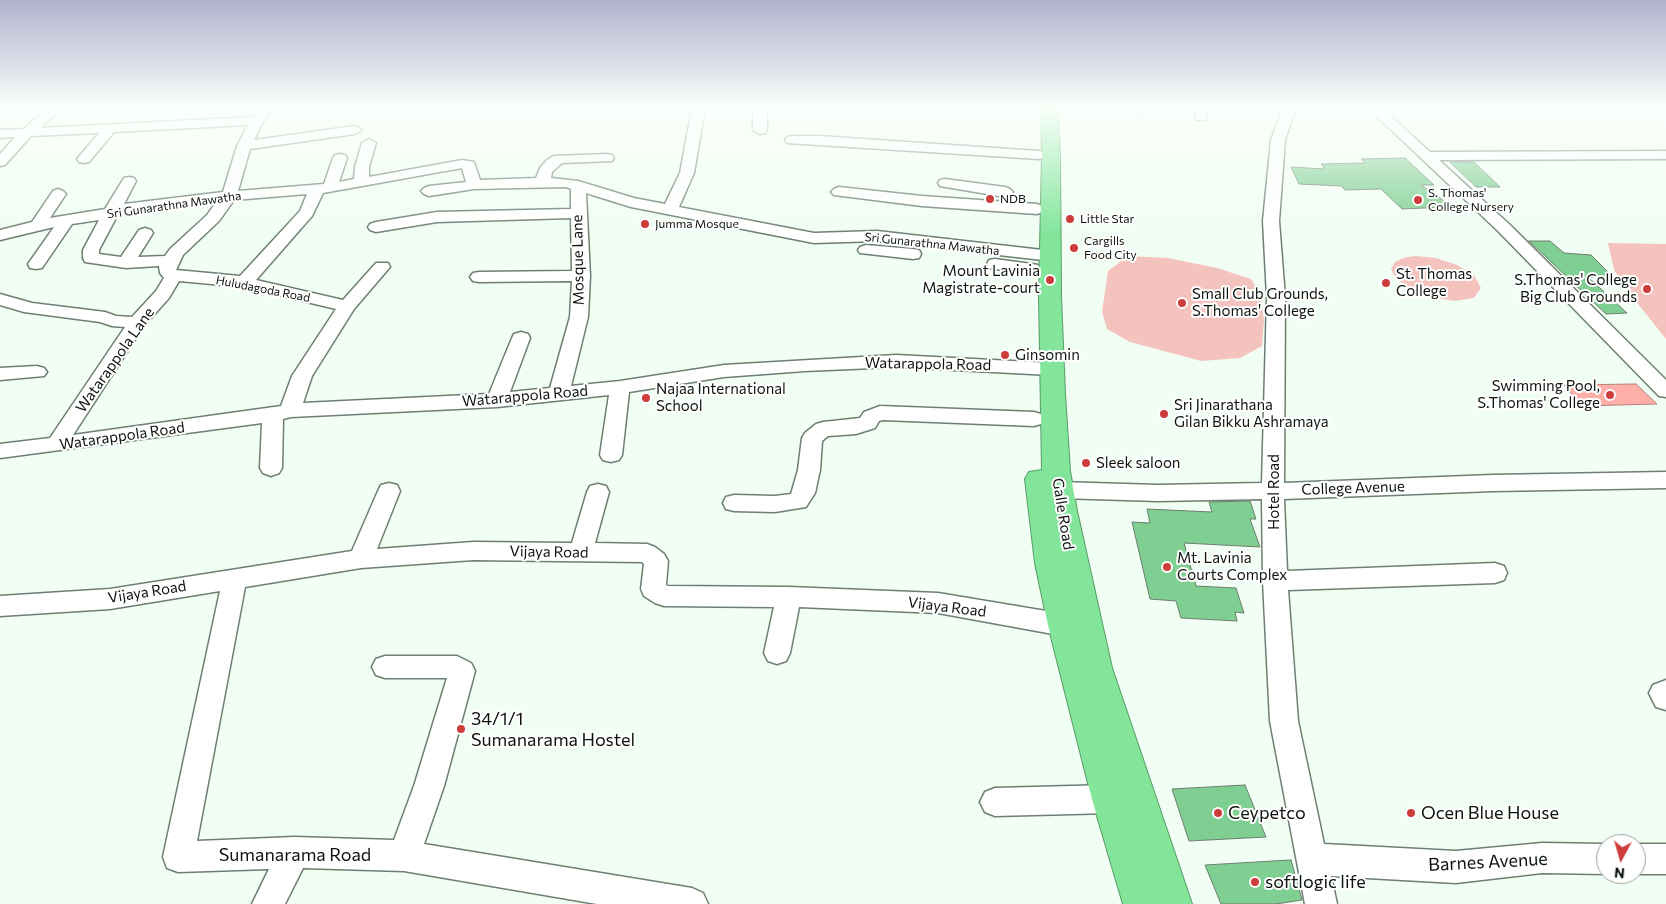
<!DOCTYPE html>
<style>
body{margin:0}
#map{position:relative;width:1666px;height:904px;overflow:hidden;background:#f1fef3;font-family:Commissioner,sans-serif}
canvas{display:block}
.north{position:absolute;left:1596px;top:834px;width:50px;height:50px;box-sizing:border-box;background:#fff;border:1px solid #9ea19f;border-radius:50%;rotate:186deg;font-size:14px;font-weight:700;line-height:20px;text-align:center;color:#0d140e}
.north::after{content:'';display:block;margin:auto;width:18px;height:22px;background:#cc3d3b;clip-path:polygon(50% 0,100% 100%,50% 72%,0 100%)}
</style>
<div id="map">
<canvas width="1666" height="904"></canvas>
<div class="north">N</div>
</div>
<script>
const context = document.querySelector('canvas').getContext('2d');
context.lineJoin = 'round';
function paint(path, color) {
  context.fillStyle = color;
  context.fill(path, 'evenodd');
}
function toPath(rows) {
  const path = new Path2D();
  for (const r of rows) {
    path.moveTo(r[0], r[1]);
    for (let i = 2; i < r.length; i += 2) path.lineTo(r[i], r[i + 1]);
  }
  return path;
}
function trace(path, color, width, dash) {
  context.strokeStyle = color;
  context.lineWidth = width;
  context.lineCap = dash ? 'butt' : 'round';
  context.setLineDash(dash || []);
  context.stroke(path);
}
function drawText(font, color, halo, rows, align = 'center') {
  context.font = font + ' Commissioner,sans-serif';
  context.lineWidth = 4;
  context.setLineDash([]);
  context.textBaseline = 'middle';
  context.strokeStyle = halo;
  context.fillStyle = color;
  for (const [text, x, y, turn = 0] of rows) {
    context.save();
    context.translate(x, y);
    context.rotate((+turn || 0) * Math.PI / 180);
    context.textAlign = isNaN(turn) ? turn : align;
    if (halo) context.strokeText(text, 0, 0);
    context.fillText(text, 0, 0);
    context.restore();
  }
}
paint(toPath([
 [1608,243,1666,244,1666,339,1634,299,1614,270],
 [1128,256,1168,258,1217,268,1251,279,1260,294,1264,320,1262,346,1240,358,1201,361,1130,342,1107,329,1102,312,1108,271],
 [1415,256,1436,258,1457,265,1474,275,1481,288,1474,298,1455,301,1430,297,1408,288,1395,277,1391,269,1395,262,1403,258]
]), '#f5c3be');
const water = toPath([
 [1636,384,1657,404,1582,406,1564,385,1636,384]
]);
paint(water, '#feafa7');
trace(water, '#b68079', 1);
const building = toPath([
 [1405,158,1434,185,1421,185,1447,203,1443,203,1447,207,1402,209,1381,189,1345,190,1341,186,1299,184,1291,167,1325,169,1321,164,1365,163,1361,159,1405,158],
 [1450,162,1474,162,1500,187,1476,187,1450,162],
 [1529,241,1550,241,1564,253,1591,255,1613,277,1588,277,1627,313,1606,314,1529,241],
 [1250,501,1256,519,1250,519,1260,547,1184,543,1196,586,1236,588,1244,613,1235,612,1237,621,1181,618,1176,601,1150,599,1132,522,1150,523,1147,509,1212,512,1209,502,1250,501],
 [1245,785,1266,837,1189,841,1172,789,1245,785],
 [1291,860,1302,900,1276,904,1221,904,1205,865,1291,860]
]);
paint(building, '#7fcf92');
trace(building, '#6c7e6f', 1);
const minor = toPath([
 [47,108,61,108,41,128,253,117,260,108,273,108,263,122,254,140,355,126,362,130,355,134,250,149,238,191,324,184,333,158,335,155,340,154,345,155,347,158,339,182,354,179,355,167,362,143,369,139,376,143,369,167,369,177,462,160,474,162,480,180,536,178,540,168,547,160,554,156,607,154,612,155,614,158,612,161,562,163,552,172,551,178,578,181,634,198,665,204,680,173,692,108,705,108,694,173,679,207,814,233,877,231,1051,251,1057,252,1059,256,1057,260,1051,261,877,241,814,243,631,207,586,193,590,276,588,317,571,386,620,381,724,365,896,355,1051,363,1058,365,1061,369,1058,373,1051,375,896,367,805,371,724,377,629,392,622,455,619,460,611,462,603,460,600,455,609,395,497,407,291,417,283,419,282,468,279,473,271,476,263,473,260,468,262,423,0,458,0,444,50,438,125,327,112,326,100,322,24,312,0,305,0,294,32,303,105,312,116,316,132,317,156,291,164,278,160,273,159,266,126,268,85,262,83,258,83,250,99,220,72,224,42,268,36,269,30,268,28,264,54,227,0,240,0,230,32,222,53,191,58,189,63,191,66,194,50,218,105,209,124,178,129,177,134,178,136,181,124,204,223,192,237,146,248,125,114,132,89,162,84,163,79,162,77,159,99,133,31,136,5,165,0,166,0,154,15,137,0,138,0,130,24,129,47,108],
 [462,168,466,182,429,186,424,188,421,191,424,194,429,196,474,189,566,187,571,189,571,209,437,212,376,222,370,224,368,227,370,230,376,232,437,222,571,218,572,271,479,272,473,273,470,277,473,281,479,282,572,281,570,317,550,388,510,392,530,338,528,334,521,332,514,334,512,338,489,394,303,403,312,376,354,309,390,267,388,263,376,263,343,300,256,280,312,216,323,193,462,168],
 [307,194,300,211,240,276,176,270,183,255,219,221,234,200,307,194],
 [217,201,207,215,170,249,165,256,138,257,153,233,151,230,145,228,139,230,121,257,99,254,99,250,118,214,217,201],
 [179,281,244,287,336,309,292,376,281,406,73,435,144,326,169,298,179,281],
 [753,108,767,108,767,130,765,133,760,134,753,130,753,108],
 [1137,108,1150,108,1151,111,1144,115,1139,114,1137,108],
 [1194,108,1208,108,1206,120,1196,120,1194,108],
 [1283,108,1296,108,1285,140,1279,221,1285,297,1284,483,1493,475,1666,472,1666,488,1493,491,1284,499,1287,571,1495,563,1504,566,1507,573,1504,580,1495,583,1288,590,1298,721,1324,844,1456,851,1542,843,1606,844,1607,874,1542,873,1456,883,1331,876,1337,904,1305,904,1270,721,1263,581,1262,499,1158,501,1059,498,1036,492,1033,486,1036,480,1044,478,1059,482,1158,485,1262,483,1267,297,1263,221,1271,140,1283,108],
 [1368,108,1382,108,1430,152,1666,151,1666,159,1439,160,1510,225,1666,380,1666,397,1659,396,1498,231,1368,108],
 [792,136,819,136,1039,151,1044,152,1046,155,1044,158,1039,159,787,143,785,140,787,137,792,136],
 [945,179,1005,187,1010,189,1013,192,1010,195,1005,197,940,186,938,183,940,180,945,179],
 [839,187,922,196,1037,204,1042,206,1045,209,1042,212,1037,214,922,206,834,195,831,192,834,189,839,187],
 [866,245,913,249,919,250,921,254,919,258,913,259,860,253,858,250,860,247,866,245],
 [995,259,1032,264,1038,265,1040,269,1038,273,1032,274,989,268,987,264,989,260,995,259],
 [37,366,44,368,47,372,44,376,0,380,0,368,37,366],
 [880,406,1034,412,1041,414,1044,419,1041,424,1034,426,883,420,879,421,875,428,856,434,828,436,822,441,820,470,815,493,806,507,775,512,734,511,726,509,723,503,726,497,734,495,775,496,791,494,798,470,802,438,805,433,816,424,823,422,860,418,864,412,880,406],
 [389,483,397,485,400,491,377,549,473,542,572,543,587,492,590,486,598,484,606,486,609,492,595,543,647,544,655,547,664,554,668,561,666,585,668,586,789,587,938,593,1064,614,1073,618,1077,625,1073,632,1064,636,938,613,799,607,790,653,786,661,777,664,768,661,764,653,774,607,664,606,655,603,644,596,641,589,644,564,642,562,473,560,361,568,245,587,197,841,294,837,394,840,414,786,447,678,385,678,376,675,372,667,376,659,385,656,457,656,471,663,475,671,444,786,424,844,692,888,703,893,708,904,597,904,404,871,303,868,285,904,252,904,269,869,178,872,167,868,163,857,220,591,110,609,0,616,0,596,110,589,352,551,378,491,381,485,389,483],
 [1666,680,1666,710,1656,707,1649,693,1653,685,1666,680],
 [1111,785,1121,789,1126,799,1121,809,1111,813,995,816,985,812,980,802,985,792,995,788,1111,785],
 [1635,844,1666,844,1666,874,1635,874,1635,844]
]);
const highway = toPath([
 [1041,108,1057,108,1060,154,1061,296,1065,394,1070,471,1077,511,1112,668,1192,904,1123,904,1092,799,1048,625,1035,563,1025,479,1029,472,1042,470,1039,296,1042,154,1041,108]
]);
trace(minor, '#6d7f70', 3);
trace(highway, '#599c69', 2);
paint(minor, '#fff');
paint(highway, '#82e59a');
const sky = context.createLinearGradient(0, 0, 0, 235);
sky.addColorStop(0, '#b1b2ce');
sky.addColorStop(0.46, '#f9fffa');
sky.addColorStop(1, '#f9fffa00');
context.fillStyle = sky;
context.fillRect(0, 0, 1666, 235);
for (const [x, y, r, color] of [
 [990,199,5,"#cc3d3b"],
 [1418,200,5,"#cc3d3b"],
 [1070,219,5,"#cc3d3b"],
 [645,224,5,"#cc3d3b"],
 [1074,248,5,"#cc3d3b"],
 [1050,280,5,"#cc3d3b"],
 [1386,283,5,"#cc3d3b"],
 [1647,289,5,"#cc3d3b"],
 [1182,303,5,"#cc3d3b"],
 [1005,355,5,"#cc3d3b"],
 [1610,395,5,"#cc3d3b"],
 [646,398,5,"#cc3d3b"],
 [1164,414,5,"#cc3d3b"],
 [1086,463,5,"#cc3d3b"],
 [1167,567,5,"#cc3d3b"],
 [461,729,5,"#cc3d3b"],
 [1218,813,5,"#cc3d3b"],
 [1411,813,5,"#cc3d3b"],
 [1255,882,5,"#cc3d3b"]
]) {
  const dot = new Path2D();
  dot.arc(x, y, r, 0, 2 * Math.PI);
  context.fillStyle = color;
  context.fill(dot);
  trace(dot, '#fff', 2);
}
drawText('12px', '#0d140e', '#fff', [
 ["S. Thomas'",1428,193],
 ["College Nursery",1428,207],
 ["NDB",1000,199],
 ["Little Star",1080,219],
 ["Jumma Mosque",655,224],
 ["Cargills",1084,241],
 ["Food City",1084,255]
], 'left');
drawText('12px', '#0d140e', '#fff', [
 ["Sri Gunarathna Mawatha",174,205,-8],
 ["Sri Gunarathna Mawatha",932,244,6],
 ["Huludagoda Road",263,289,11]
]);
drawText('15px', '#0d140e', '#fff', [
 ["Mosque Lane",578,260,-91],
 ["Watarappola Lane",115,360,-55],
 ["Watarappola Road",928,364,1],
 ["Watarappola Road",525,396,-5],
 ["Watarappola Road",122,436,-8],
 ["College Avenue",1353,488,-2],
 ["Hotel Road",1274,492,-90],
 ["Galle Road",1063,514,81],
 ["Vijaya Road",549,552,1],
 ["Vijaya Road",147,592,-9],
 ["Vijaya Road",947,607,7]
]);
drawText('15px', '#0d140e', '#fff', [
 ["Mount Lavinia",1040,271,"right"],
 ["Magistrate-court",1040,288,"right"],
 ["St. Thomas",1396,274],
 ["College",1396,291],
 ["S.Thomas' College",1637,280,"right"],
 ["Big Club Grounds",1637,297,"right"],
 ["Small Club Grounds,",1192,294],
 ["S.Thomas' College",1192,311],
 ["Ginsomin",1015,355],
 ["Swimming Pool,",1600,386,"right"],
 ["S.Thomas' College",1600,403,"right"],
 ["Najaa International",656,389],
 ["School",656,406],
 ["Sri Jinarathana",1174,405],
 ["Gilan Bikku Ashramaya",1174,422],
 ["Sleek saloon",1096,463],
 ["Mt. Lavinia",1177,558],
 ["Courts Complex",1177,575]
], 'left');
drawText('18px', '#0d140e', '#fff', [
 ["34/1/1",471,719],
 ["Sumanarama Hostel",471,740],
 ["Ceypetco",1228,813],
 ["Ocen Blue House",1421,813],
 ["softlogic life",1265,882]
], 'left');
drawText('18px', '#0d140e', '#fff', [
 ["Sumanarama Road",295,855],
 ["Barnes Avenue",1488,862,-3]
]);
</script>
